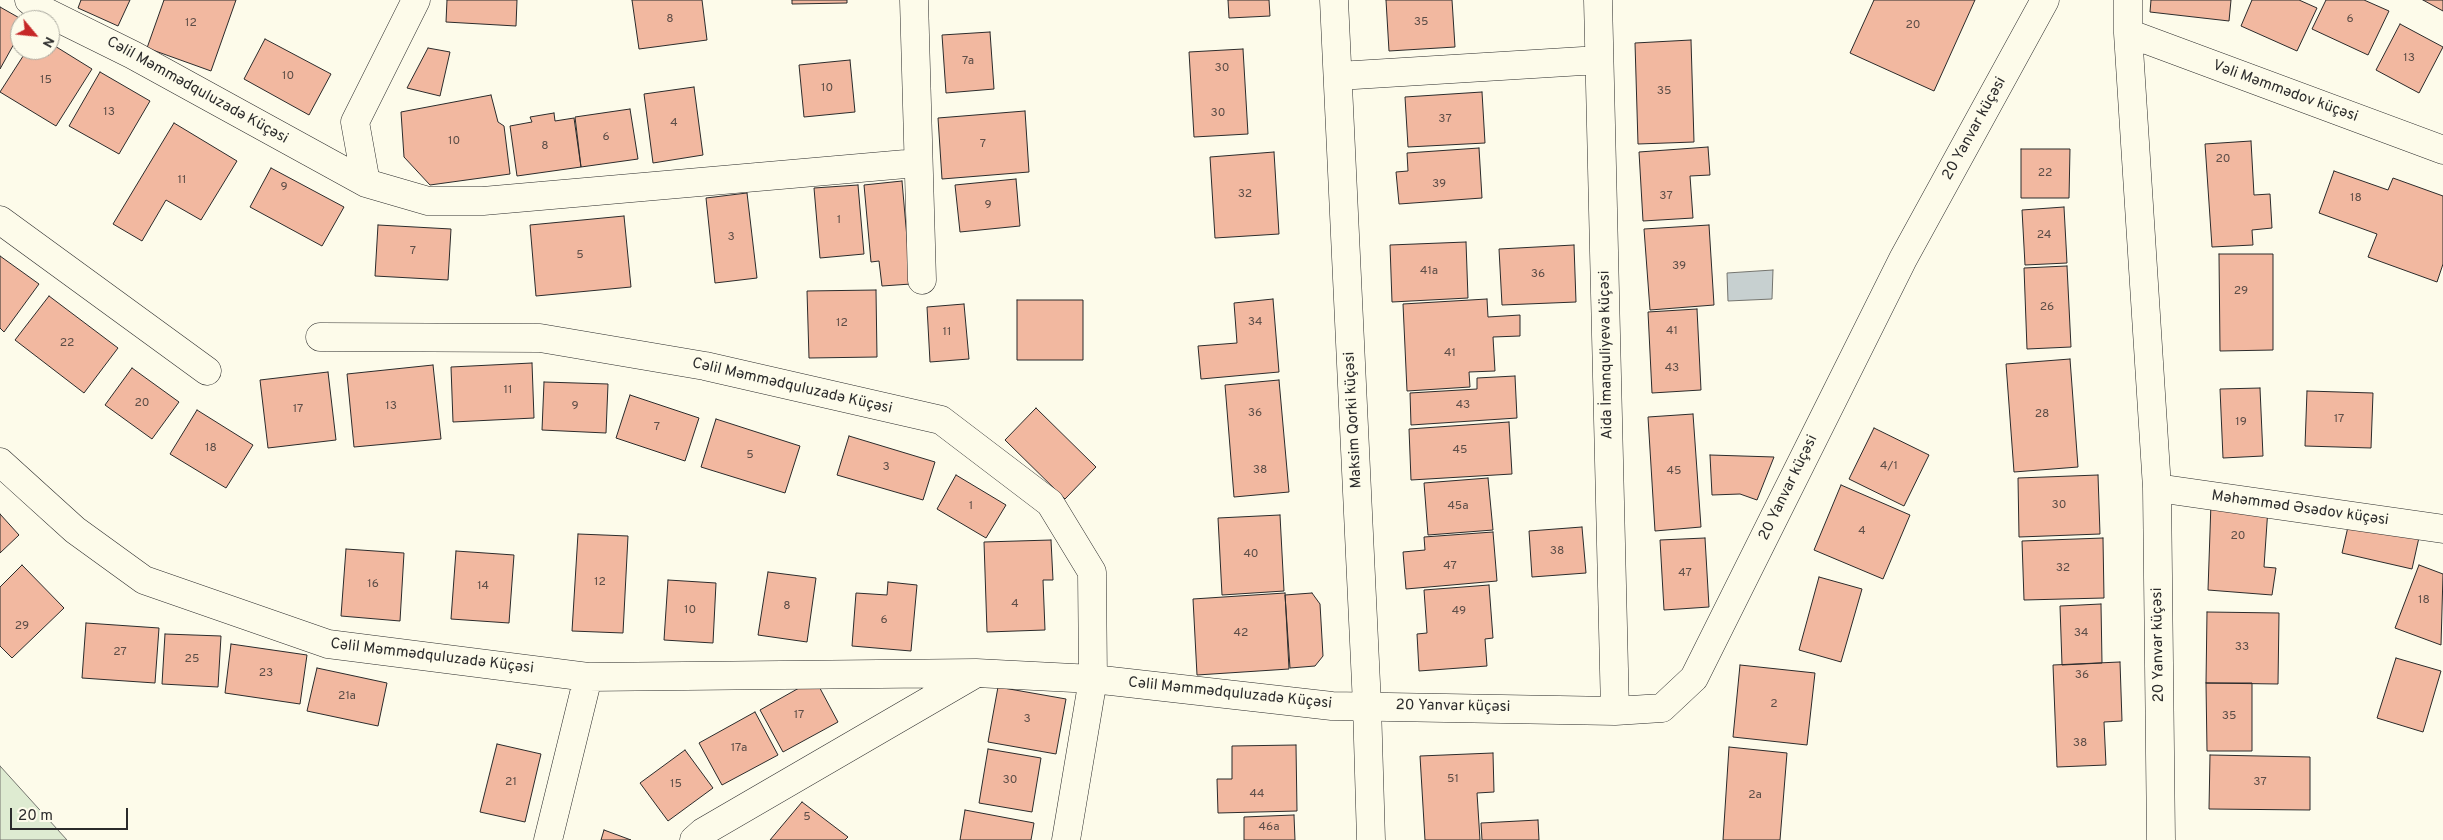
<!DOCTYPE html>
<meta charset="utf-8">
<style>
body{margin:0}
#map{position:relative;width:2443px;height:840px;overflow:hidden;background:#fdfbea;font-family:Overpass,sans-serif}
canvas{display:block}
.north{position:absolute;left:10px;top:10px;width:50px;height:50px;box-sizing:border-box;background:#fdfbea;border:1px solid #a9a89e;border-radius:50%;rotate:118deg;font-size:14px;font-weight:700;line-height:20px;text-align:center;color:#2b2b2b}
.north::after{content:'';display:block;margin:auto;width:18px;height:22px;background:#c62828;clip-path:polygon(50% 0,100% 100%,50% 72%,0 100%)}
.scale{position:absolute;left:10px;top:808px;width:118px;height:22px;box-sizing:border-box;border:2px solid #2b2b2b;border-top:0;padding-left:6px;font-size:15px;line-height:18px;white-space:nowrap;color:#2b2b2b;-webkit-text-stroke:4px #fdfbea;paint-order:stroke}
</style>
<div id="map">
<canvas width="2443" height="840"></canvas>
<div class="north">N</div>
<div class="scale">20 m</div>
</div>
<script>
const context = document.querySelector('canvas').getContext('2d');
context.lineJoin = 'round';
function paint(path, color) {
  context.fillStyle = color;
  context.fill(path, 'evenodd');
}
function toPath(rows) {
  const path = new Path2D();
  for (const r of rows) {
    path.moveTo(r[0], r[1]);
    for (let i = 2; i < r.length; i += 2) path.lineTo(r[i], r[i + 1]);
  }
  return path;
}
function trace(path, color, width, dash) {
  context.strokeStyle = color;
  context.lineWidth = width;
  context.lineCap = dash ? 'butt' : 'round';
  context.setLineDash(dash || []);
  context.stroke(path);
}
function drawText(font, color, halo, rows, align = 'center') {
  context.font = font + ' Overpass,sans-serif';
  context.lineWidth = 4;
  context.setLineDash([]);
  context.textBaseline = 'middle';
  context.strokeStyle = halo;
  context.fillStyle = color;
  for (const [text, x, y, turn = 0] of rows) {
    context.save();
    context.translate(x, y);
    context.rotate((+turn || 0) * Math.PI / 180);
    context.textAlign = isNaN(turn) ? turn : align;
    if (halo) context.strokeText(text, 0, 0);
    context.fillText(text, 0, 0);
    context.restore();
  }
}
const green = toPath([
 [0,766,67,840,0,840,0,766]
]);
paint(green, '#deebd1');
trace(green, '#74746e', 1);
const water = toPath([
 [1773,270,1772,299,1728,301,1727,273,1773,270]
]);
paint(water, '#c7d0d0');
trace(water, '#74746e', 1);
const building = toPath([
 [81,0,130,0,118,26,78,8,81,0],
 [164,0,236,0,211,71,147,48,164,0],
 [447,0,517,0,516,26,446,22,447,0],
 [632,0,702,0,707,40,639,49,632,0],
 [792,0,847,0,847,3,792,4,792,0],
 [1228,0,1269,0,1270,16,1229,18,1228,0],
 [1386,0,1452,0,1455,47,1389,51,1386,0],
 [1874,0,1975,0,1934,91,1850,53,1874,0],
 [2151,0,2231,0,2229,21,2150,12,2151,0],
 [2252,0,2299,0,2317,8,2297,51,2241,26,2252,0],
 [2326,0,2364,0,2389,11,2368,55,2312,29,2326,0],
 [2423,0,2443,0,2443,11,2423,0],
 [0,7,23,20,20,20,20,33,0,69,0,7],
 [2400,24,2443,47,2419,93,2376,70,2400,24],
 [990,32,994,89,946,93,942,35,990,32],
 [265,39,331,74,309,115,244,79,265,39],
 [1691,40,1694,142,1638,144,1635,43,1691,40],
 [50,43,92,69,56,126,0,92,27,50,50,50,50,43],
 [428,48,450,52,440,96,407,88,428,48],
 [1243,49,1248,134,1194,137,1189,52,1243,49],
 [850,60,855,112,804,117,799,65,850,60],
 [100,72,150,101,119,154,69,126,100,72],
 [694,87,703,155,653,163,644,94,694,87],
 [1482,92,1485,143,1408,147,1405,97,1482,92],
 [491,95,498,122,504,126,510,174,430,185,404,157,401,112,491,95],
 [630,109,638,159,581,167,575,117,630,109],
 [1025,111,1029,172,942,179,938,118,1025,111],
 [554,113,555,121,574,118,581,167,517,176,510,126,532,122,530,117,554,113],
 [174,123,237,161,201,220,166,200,142,241,113,224,174,123],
 [2251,141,2254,195,2270,194,2272,228,2252,230,2253,245,2212,247,2205,144,2251,141],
 [1708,147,1710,175,1690,176,1693,218,1643,221,1639,152,1708,147],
 [1479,148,1482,198,1399,204,1396,172,1408,171,1407,153,1479,148],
 [2021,149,2070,149,2069,198,2021,198,2021,149],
 [1274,152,1279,234,1215,238,1210,157,1274,152],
 [271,168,344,207,322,246,250,207,271,168],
 [2334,171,2388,190,2393,178,2443,196,2443,264,2437,282,2368,257,2377,234,2319,213,2334,171],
 [1016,179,1020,226,960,232,955,185,1016,179],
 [902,181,911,284,882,286,879,261,871,262,864,185,902,181],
 [858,185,864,254,820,258,814,188,858,185],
 [747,193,757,278,715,283,706,198,747,193],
 [2064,207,2067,263,2025,265,2022,210,2064,207],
 [624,216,631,287,536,296,530,225,624,216],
 [378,225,451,229,448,280,375,276,378,225],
 [1709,225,1714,305,1650,310,1644,229,1709,225],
 [1466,242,1468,298,1392,302,1390,245,1466,242],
 [1574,245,1576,302,1502,305,1499,249,1574,245],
 [2219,254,2273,254,2273,350,2220,351,2219,254],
 [0,256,39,284,4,332,0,328,0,256],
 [2067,266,2071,347,2027,349,2024,268,2067,266],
 [876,290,877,357,809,358,807,291,876,290],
 [49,296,118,348,84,393,15,340,49,296],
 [1273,299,1279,372,1201,379,1198,346,1237,343,1234,303,1273,299],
 [1487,299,1488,317,1520,315,1520,336,1493,337,1495,371,1469,372,1470,387,1407,391,1403,304,1487,299],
 [1017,300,1083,300,1083,360,1017,360,1017,300],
 [964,304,969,359,930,362,927,307,964,304],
 [1697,309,1701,390,1652,393,1648,312,1697,309],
 [2070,359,2078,467,2014,472,2006,364,2070,359],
 [532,363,534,418,453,422,451,367,532,363],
 [433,365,441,439,354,447,347,374,433,365],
 [132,368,179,402,152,439,105,405,132,368],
 [328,372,336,440,268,448,260,380,328,372],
 [1515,376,1517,418,1411,425,1410,393,1477,389,1477,378,1515,376],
 [1279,380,1289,492,1234,497,1225,385,1279,380],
 [544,382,608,384,606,433,542,430,544,382],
 [2260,388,2263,456,2223,458,2220,389,2260,388],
 [2307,391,2373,393,2371,448,2305,446,2307,391],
 [630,395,699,418,685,461,616,438,630,395],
 [1036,408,1096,467,1065,499,1005,440,1036,408],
 [197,410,253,445,226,488,170,454,197,410],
 [1693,414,1701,527,1655,531,1648,417,1693,414],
 [716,419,800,446,785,493,701,467,716,419],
 [1509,422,1512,474,1411,480,1409,429,1509,422],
 [1874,428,1929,455,1904,506,1849,479,1874,428],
 [849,436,935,462,923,500,837,475,849,436],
 [1710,455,1774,457,1757,500,1740,494,1712,495,1710,455],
 [956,475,1006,505,986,538,937,509,956,475],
 [2098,475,2100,534,2019,537,2018,478,2098,475],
 [1488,478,1493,530,1428,535,1424,483,1488,478],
 [1841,485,1910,515,1883,579,1814,550,1841,485],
 [2211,503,2268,508,2264,567,2276,568,2272,595,2208,590,2211,503],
 [0,514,19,535,0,553,0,514],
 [1280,515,1284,591,1222,595,1218,518,1280,515],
 [2350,518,2420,533,2412,569,2342,553,2350,518],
 [1582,527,1586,573,1532,577,1529,531,1582,527],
 [1493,532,1497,581,1406,589,1403,552,1425,550,1424,537,1493,532],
 [578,534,628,536,623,633,572,631,578,534],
 [1705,538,1709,607,1664,610,1660,540,1705,538],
 [2103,538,2104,598,2024,600,2022,541,2103,538],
 [1051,540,1053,580,1043,580,1045,630,987,632,984,542,1051,540],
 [346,549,404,553,400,621,341,616,346,549],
 [456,551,514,555,509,623,451,619,456,551],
 [22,565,64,608,12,658,0,646,0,587,22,565],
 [2419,565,2443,574,2441,645,2395,628,2419,565],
 [768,572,816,578,807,642,758,635,768,572],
 [1819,577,1862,589,1841,662,1799,650,1819,577],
 [668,580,716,583,713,643,664,640,668,580],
 [888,582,917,585,911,651,852,646,856,593,887,595,888,582],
 [1489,585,1493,638,1485,639,1487,666,1419,671,1417,634,1427,633,1424,590,1489,585],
 [1285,593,1289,669,1197,675,1193,599,1285,593],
 [1312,593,1320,604,1323,656,1315,666,1290,668,1285,595,1312,593],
 [2101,604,2102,663,2062,665,2060,606,2101,604],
 [2207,612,2279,613,2278,684,2206,683,2207,612],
 [86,623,159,628,155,683,82,678,86,623],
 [165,634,221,636,218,687,162,684,165,634],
 [231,644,307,655,300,704,225,693,231,644],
 [2396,658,2441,671,2423,732,2377,718,2396,658],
 [2120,662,2122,721,2104,722,2106,765,2057,767,2053,665,2120,662],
 [1740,665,1815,673,1807,745,1733,737,1740,665],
 [317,668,387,683,378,726,307,711,317,668],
 [815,679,838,722,783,752,760,710,815,679],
 [2206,683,2252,683,2252,751,2207,751,2206,683],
 [998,687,1066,699,1056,754,988,742,998,687],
 [755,712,778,755,722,785,699,743,755,712],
 [497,744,541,754,525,822,480,812,497,744],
 [1296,745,1297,811,1218,813,1217,779,1232,779,1232,746,1296,745],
 [1729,747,1787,753,1780,840,1723,840,1729,747],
 [988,749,1041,758,1032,812,979,803,988,749],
 [685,750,713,788,668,821,640,783,685,750],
 [1493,753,1494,792,1477,793,1480,840,1425,840,1420,756,1493,753],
 [2210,755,2310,757,2310,810,2209,809,2210,755],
 [802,802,848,837,845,840,770,840,802,802],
 [965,810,1034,823,1031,840,960,840,965,810],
 [1294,815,1295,840,1244,840,1244,817,1294,815],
 [1538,820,1539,840,1482,840,1481,823,1538,820],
 [604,830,631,840,601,840,604,830]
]);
paint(building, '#f2b8a0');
trace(building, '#2b2b2b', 1);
const minor = toPath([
 [29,0,40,9,133,55,366,183,428,201,483,201,917,163],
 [914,0,922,280],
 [1598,0,1615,711],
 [2128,0,2128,33,2157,488,2161,840],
 [2128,33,2443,150],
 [1338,76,1599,60],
 [366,183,355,122,416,0],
 [0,220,207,371],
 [320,337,540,338,705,366,941,420,1050,503,1092,572,1093,679,1066,840],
 [0,462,75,530,144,580,328,644,588,677,976,673,1093,679,1332,706,1615,711,1662,708,1694,678,1903,259,2045,0],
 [2157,488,2443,529],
 [548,840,588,677],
 [694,840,703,832,975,674]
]);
const secondary = toPath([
 [1334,0,1367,705,1371,840]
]);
trace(minor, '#2b2b2b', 29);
trace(secondary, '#2b2b2b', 29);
trace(minor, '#fdfbea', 28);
trace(secondary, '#fdfbea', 28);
drawText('12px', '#5d4e48', null, [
 ["8",670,20],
 ["6",2350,20],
 ["35",1421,23],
 ["12",191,24],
 ["20",1913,26],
 ["13",2409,59],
 ["7a",968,62],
 ["30",1222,69],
 ["10",288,77],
 ["15",46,81],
 ["10",827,89],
 ["35",1664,92],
 ["13",109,113],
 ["30",1218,114],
 ["37",1445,120],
 ["4",674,124],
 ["6",606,138],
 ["10",454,142],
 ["7",983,145],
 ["8",545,147],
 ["20",2223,160],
 ["22",2045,174],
 ["11",182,181],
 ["39",1439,185],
 ["9",284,188],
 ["32",1245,195],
 ["37",1666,197],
 ["18",2356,199],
 ["9",988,206],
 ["1",839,221],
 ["24",2044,236],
 ["3",731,238],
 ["7",413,252],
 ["5",580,256],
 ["39",1679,267],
 ["41a",1429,272],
 ["36",1538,275],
 ["29",2241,292],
 ["26",2047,308],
 ["34",1255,323],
 ["12",842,324],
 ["41",1672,332],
 ["11",947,333],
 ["22",67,344],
 ["41",1450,354],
 ["43",1672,369],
 ["11",508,391],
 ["20",142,404],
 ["43",1463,406],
 ["13",391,407],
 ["9",575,407],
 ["17",298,410],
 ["36",1255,414],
 ["28",2042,415],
 ["17",2339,420],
 ["19",2241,423],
 ["7",657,428],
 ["18",211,449],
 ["45",1460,451],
 ["5",750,456],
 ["4/1",1889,467],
 ["3",886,468],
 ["38",1260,471],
 ["45",1674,472],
 ["30",2059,506],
 ["1",971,507],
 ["45a",1458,507],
 ["4",1862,532],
 ["20",2238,537],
 ["38",1557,552],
 ["40",1251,555],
 ["47",1450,567],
 ["32",2063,569],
 ["47",1685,574],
 ["12",600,583],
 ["16",373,585],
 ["14",483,587],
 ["18",2424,601],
 ["4",1015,605],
 ["8",787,607],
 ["10",690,611],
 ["49",1459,612],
 ["6",884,621],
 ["29",22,627],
 ["42",1241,634],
 ["34",2081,634],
 ["33",2242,648],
 ["27",120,653],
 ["25",192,660],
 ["23",266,674],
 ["36",2082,676],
 ["21a",347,697],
 ["2",1774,705],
 ["17",799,716],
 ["35",2229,717],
 ["3",1027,720],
 ["38",2080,744],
 ["17a",739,749],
 ["51",1453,780],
 ["30",1010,781],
 ["21",511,783],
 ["37",2260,783],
 ["15",676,785],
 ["44",1257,795],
 ["2a",1755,796],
 ["5",807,818],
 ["46a",1269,828]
]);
drawText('15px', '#2b2b2b', '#fdfbea', [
 ["Cəlil Məmmədquluzadə Küçəsi",197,91,29],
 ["Vəli Məmmədov küçəsi",2285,92,20],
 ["20 Yanvar küçəsi",1975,129,-61],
 ["Aida İmanquliyeva küçəsi",1607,355,-91],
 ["Cəlil Məmmədquluzadə Küçəsi",792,387,13],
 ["Maksim Qorki küçəsi",1354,420,-93],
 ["20 Yanvar küçəsi",1789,488,-64],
 ["Məhəmməd Əsədov küçəsi",2300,509,8],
 ["20 Yanvar küçəsi",2159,645,-91],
 ["Cəlil Məmmədquluzadə Küçəsi",432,657,7],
 ["Cəlil Məmmədquluzadə Küçəsi",1230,694,6],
 ["20 Yanvar küçəsi",1453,707,1]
]);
</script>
